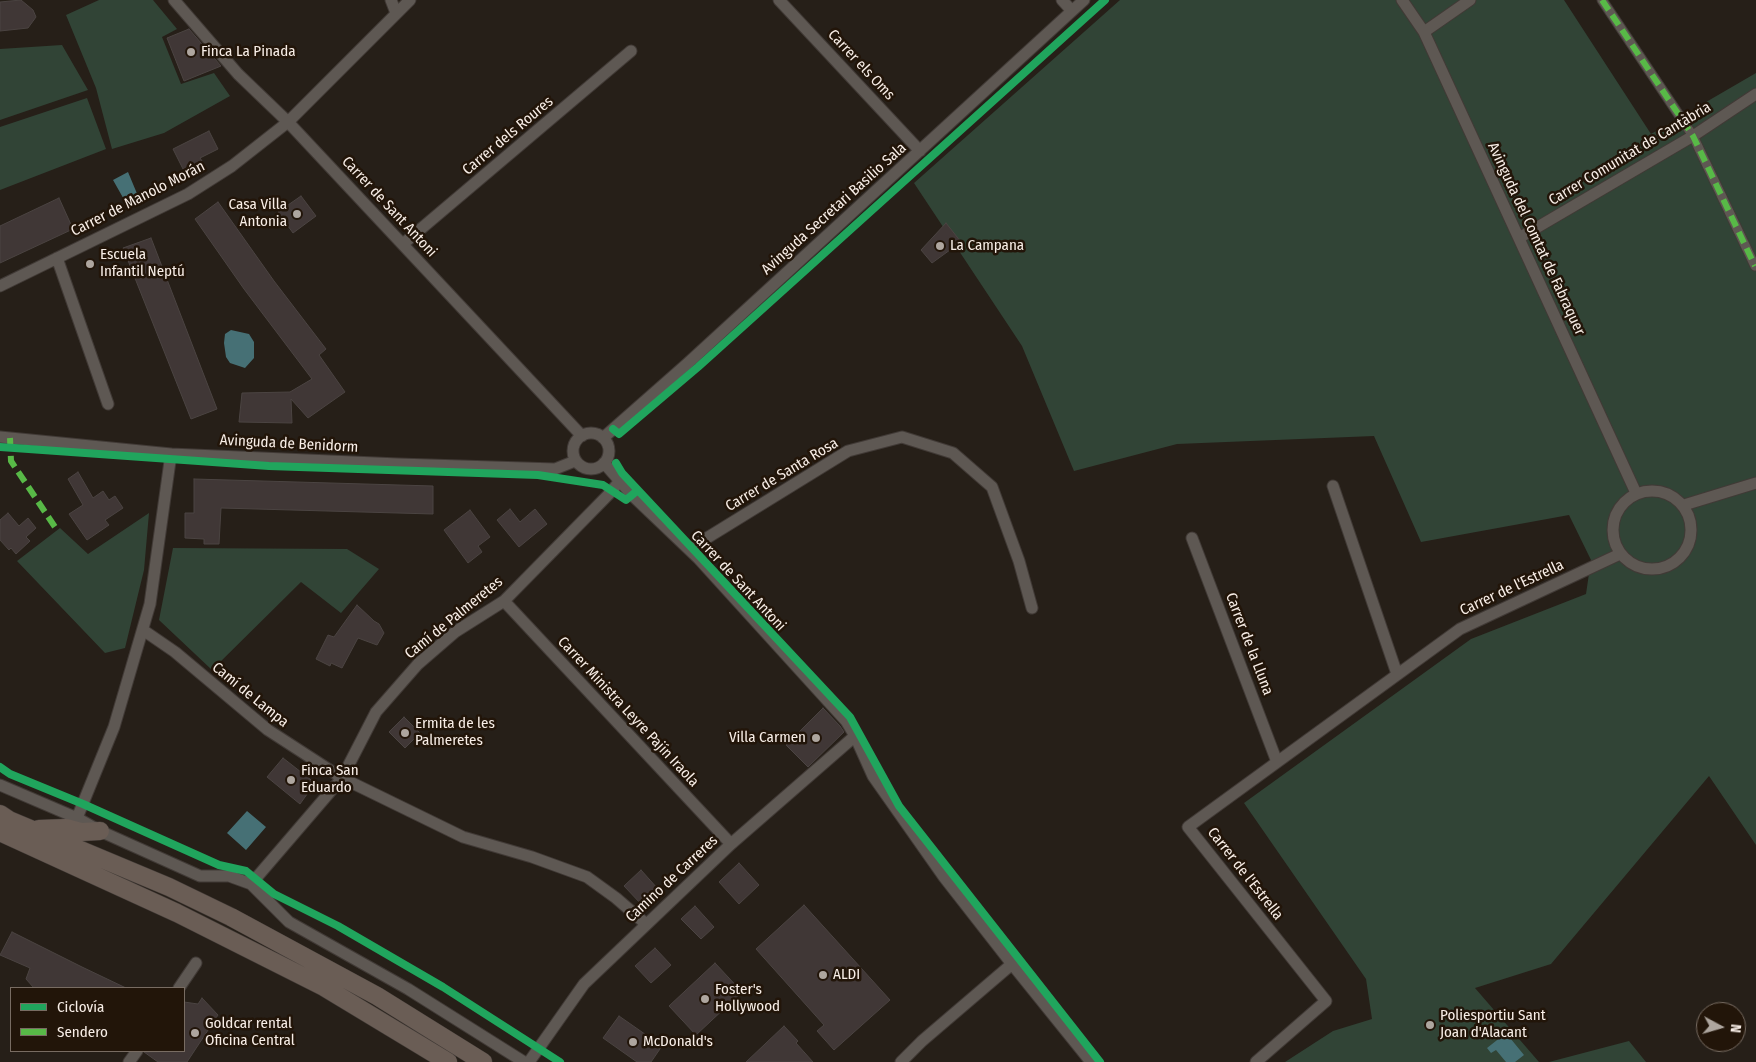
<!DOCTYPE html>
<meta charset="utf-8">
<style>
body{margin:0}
#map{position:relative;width:1756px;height:1062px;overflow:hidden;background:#261f18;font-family:"Fira Sans Condensed",sans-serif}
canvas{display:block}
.legend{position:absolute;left:10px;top:987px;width:175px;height:65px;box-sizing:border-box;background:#221509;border:1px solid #786c62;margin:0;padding:6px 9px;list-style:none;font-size:15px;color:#f8eee7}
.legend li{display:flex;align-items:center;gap:10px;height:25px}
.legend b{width:25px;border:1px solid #786c62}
.north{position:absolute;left:1696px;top:1002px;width:50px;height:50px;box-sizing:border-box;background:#221509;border:1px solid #786c62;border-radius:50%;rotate:96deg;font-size:14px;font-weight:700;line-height:20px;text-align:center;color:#f8eee7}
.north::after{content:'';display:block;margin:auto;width:18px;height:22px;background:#aea69f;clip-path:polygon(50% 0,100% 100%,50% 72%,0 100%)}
</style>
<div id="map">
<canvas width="1756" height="1062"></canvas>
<ul class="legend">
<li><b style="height:6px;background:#20a55d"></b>Ciclovía</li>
<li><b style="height:6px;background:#58b947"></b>Sendero</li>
</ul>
<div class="north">N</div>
</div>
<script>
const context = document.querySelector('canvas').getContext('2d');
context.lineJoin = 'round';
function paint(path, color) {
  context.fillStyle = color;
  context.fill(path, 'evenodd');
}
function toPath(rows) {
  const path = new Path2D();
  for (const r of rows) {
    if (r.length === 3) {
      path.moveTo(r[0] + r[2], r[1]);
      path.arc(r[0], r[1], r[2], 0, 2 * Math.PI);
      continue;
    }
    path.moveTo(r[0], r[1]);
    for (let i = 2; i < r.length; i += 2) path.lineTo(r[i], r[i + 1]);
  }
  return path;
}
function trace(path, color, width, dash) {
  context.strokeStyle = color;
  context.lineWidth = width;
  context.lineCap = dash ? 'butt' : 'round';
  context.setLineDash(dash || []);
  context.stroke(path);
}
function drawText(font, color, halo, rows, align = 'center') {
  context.font = font + ' "Fira Sans Condensed",sans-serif';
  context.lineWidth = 5;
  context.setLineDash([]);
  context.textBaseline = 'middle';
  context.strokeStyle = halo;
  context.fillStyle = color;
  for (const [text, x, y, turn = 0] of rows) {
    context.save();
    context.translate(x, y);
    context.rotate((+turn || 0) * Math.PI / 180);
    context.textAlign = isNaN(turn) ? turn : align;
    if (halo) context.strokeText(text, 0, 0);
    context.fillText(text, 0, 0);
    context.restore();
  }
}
paint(toPath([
 [99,0,153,0,177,29,162,37,181,84,214,73,230,96,164,133,112,149,96,88,66,15],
 [1120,0,1564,0,1651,134,1756,73,1756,845,1709,776,1551,964,1475,988,1539,1062,1285,1062,1333,1031,1372,1019,1366,979,1244,803,1471,639,1586,594,1591,560,1569,515,1421,542,1374,436,1177,444,1074,471,1022,346,914,183],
 [62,45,88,90,0,120,0,49],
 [87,98,106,149,0,190,0,127],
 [149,513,144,570,125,648,105,653,17,561,60,528,88,554],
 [173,548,347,549,379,569,341,613,301,582,212,670,159,620],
 [1629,1041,1646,1062,1549,1062]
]), '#314436');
paint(toPath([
 [128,172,138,196,126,203,113,180],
 [231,330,249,334,254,342,254,358,245,368,230,363,226,357,224,343,225,334],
 [247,811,266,827,246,850,227,833],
 [1506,1033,1524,1055,1515,1062,1506,1062,1496,1050,1491,1053,1487,1048]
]), '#467075');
const building = toPath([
 [21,0,33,10,36,17,28,28,0,31,0,2,21,0],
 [189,29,221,66,184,81,167,38,189,29],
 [209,131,218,149,200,158,202,161,183,169,173,149,209,131],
 [301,196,316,216,293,233,278,212,301,196],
 [59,198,73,229,0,263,0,226,59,198],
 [218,202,274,281,326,349,319,355,345,392,308,418,291,399,292,423,239,422,242,393,290,392,312,379,244,289,195,219,218,202],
 [946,223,961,242,932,263,921,250,946,223],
 [151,238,217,409,191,419,123,248,151,238],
 [78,472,93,498,103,491,109,500,115,496,123,508,105,520,109,525,87,540,69,514,83,505,68,479,78,472],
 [194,479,433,486,433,514,221,508,219,544,204,544,204,539,185,538,185,513,194,513,194,479],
 [510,509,520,522,535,509,547,524,519,547,497,520,510,509],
 [470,510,490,537,478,546,482,552,468,563,444,530,470,510],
 [8,513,19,526,28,518,36,528,26,537,30,541,16,554,11,548,9,550,0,540,0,520,8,513],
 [357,605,374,621,379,624,384,633,377,645,358,638,342,668,331,663,330,666,316,659,328,635,334,637,357,605],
 [823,708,840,726,844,732,808,767,786,745,823,708],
 [404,717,420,733,405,748,389,732,404,717],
 [283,758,315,783,300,804,267,777,283,758],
 [739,863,759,885,739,904,719,882,739,863],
 [641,870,658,889,642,905,624,886,641,870],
 [804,905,890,1000,834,1050,817,1031,824,1025,756,949,804,905],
 [695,906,714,927,701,939,681,919,695,906],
 [12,932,82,967,126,988,34,988,26,979,30,968,0,955,12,932],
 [655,948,671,965,651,983,635,966,655,948],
 [715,963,742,992,696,1035,669,1006,715,963],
 [202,998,218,1015,187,1062,158,1062,144,1052,184,1051,184,1002,198,1004,202,998],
 [619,1016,662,1046,651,1062,637,1062,603,1038,619,1016],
 [784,1026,798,1041,796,1043,813,1062,746,1062,784,1026]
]);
paint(building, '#403736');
trace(building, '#4b4442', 1);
const pedestrian = toPath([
 [1602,0,1693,136,1755,266]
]);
const minor = toPath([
 [174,0,238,74,288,122,582,436],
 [391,0,396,13],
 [779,0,920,151],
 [1062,0,1072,11],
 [1402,0,1424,32,1636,493],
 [1424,32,1470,0],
 [1519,238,1693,136,1756,94],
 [403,244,631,51],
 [57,258,108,404],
 [0,286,188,194,232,166,288,122,410,0],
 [591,451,18],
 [0,437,171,454,398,464,555,469,575,461],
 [603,438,687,364,1084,0],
 [604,463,633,496,698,558,846,721,855,736,873,776,944,877,1012,964,1091,1062],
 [1333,486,1397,674],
 [1652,530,39],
 [1684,505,1756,483],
 [1192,538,1277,762],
 [689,549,848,451,902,437,953,453,992,487,1019,561,1032,608],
 [504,601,731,844],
 [143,630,175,652,268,730,342,778,463,837,532,857,587,877,616,898,646,924],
 [0,785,77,818,100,831,200,876,229,876,251,884,289,922,408,989,524,1062],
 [77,818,114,727,150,604,171,454],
 [251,884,342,778,376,712,418,664,455,632,504,601,608,495,619,482],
 [179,988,196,963],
 [129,1062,137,1051],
 [529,1062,584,984,731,844,855,736],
 [901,1062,922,1041,1012,964],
 [1256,1062,1326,1001,1188,827,1460,629,1620,554]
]);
const primary = toPath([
 [0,814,9,820,169,887,231,917,377,996,483,1062],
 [39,829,66,828,81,832,100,831],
 [0,832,177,913,324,987,448,1062]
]);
trace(pedestrian, '#413a36', 11);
trace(minor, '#413a36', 13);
trace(primary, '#413a36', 19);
trace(pedestrian, '#5e5853', 9);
trace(minor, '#5e5853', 11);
trace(primary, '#6a5d55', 18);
trace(toPath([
 [1602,0,1693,136,1755,266],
 [10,438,11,461,55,527]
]), '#58b947', 6, [12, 6]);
trace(toPath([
 [613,429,619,434,698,367,1105,0],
 [0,447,269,466,538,475,603,485,626,500,638,490],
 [616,463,622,473,850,717,899,806,1100,1062],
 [0,767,10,774,83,804,219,865,246,871,274,894,338,926,443,987,560,1062]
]), '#20a55d', 8);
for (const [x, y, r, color] of [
 [191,52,5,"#aea69f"],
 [297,214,5,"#aea69f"],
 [940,246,5,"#aea69f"],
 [90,264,5,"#aea69f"],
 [405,733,5,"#aea69f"],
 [816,738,5,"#aea69f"],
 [291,780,5,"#aea69f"],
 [823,975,5,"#aea69f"],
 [705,999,5,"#aea69f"],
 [1430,1025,5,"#aea69f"],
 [195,1033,5,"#aea69f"],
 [633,1042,5,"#aea69f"]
]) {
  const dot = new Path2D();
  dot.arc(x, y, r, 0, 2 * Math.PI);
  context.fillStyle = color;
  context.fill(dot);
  trace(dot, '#221509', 2);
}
drawText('15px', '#f8eee7', '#221509', [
 ["Finca La Pinada",201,52],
 ["Casa Villa",287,205,"right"],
 ["Antonia",287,222,"right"],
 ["La Campana",950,246],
 ["Escuela",100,255],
 ["Infantil Neptú",100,272],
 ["Ermita de les",415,724],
 ["Palmeretes",415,741],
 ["Villa Carmen",806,738,"right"],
 ["Finca San",301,771],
 ["Eduardo",301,788],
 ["ALDI",833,975],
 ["Foster's",715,990],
 ["Hollywood",715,1007],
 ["Poliesportiu Sant",1440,1016],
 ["Joan d'Alacant",1440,1033],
 ["Goldcar rental",205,1024],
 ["Oficina Central",205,1041],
 ["McDonald's",643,1042]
], 'left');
drawText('15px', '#f8eee7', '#221509', [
 ["Carrer els Oms",861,65,47],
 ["Carrer dels Roures",508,136,-40],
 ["Carrer Comunitat de Cantàbria",1630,154,-31],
 ["Carrer de Manolo Morán",138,199,-27],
 ["Carrer de Sant Antoni",389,207,47],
 ["Avinguda Secretari Basilio Sala",834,209,-42],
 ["Avinguda del Comtat de Fabraquer",1536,239,65],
 ["Avinguda de Benidorm",289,444,3],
 ["Carrer de Santa Rosa",782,475,-31],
 ["Carrer de Sant Antoni",738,581,47],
 ["Carrer de l'Estrella",1512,588,-25],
 ["Camí de Palmeretes",454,618,-39],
 ["Carrer de la Lluna",1249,644,69],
 ["Camí de Lampa",250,695,39],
 ["Carrer Ministra Leyre Pajín Iraola",628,712,47],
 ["Carrer de l'Estrella",1245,874,52],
 ["Camino de Carreres",672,879,-43]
]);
</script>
